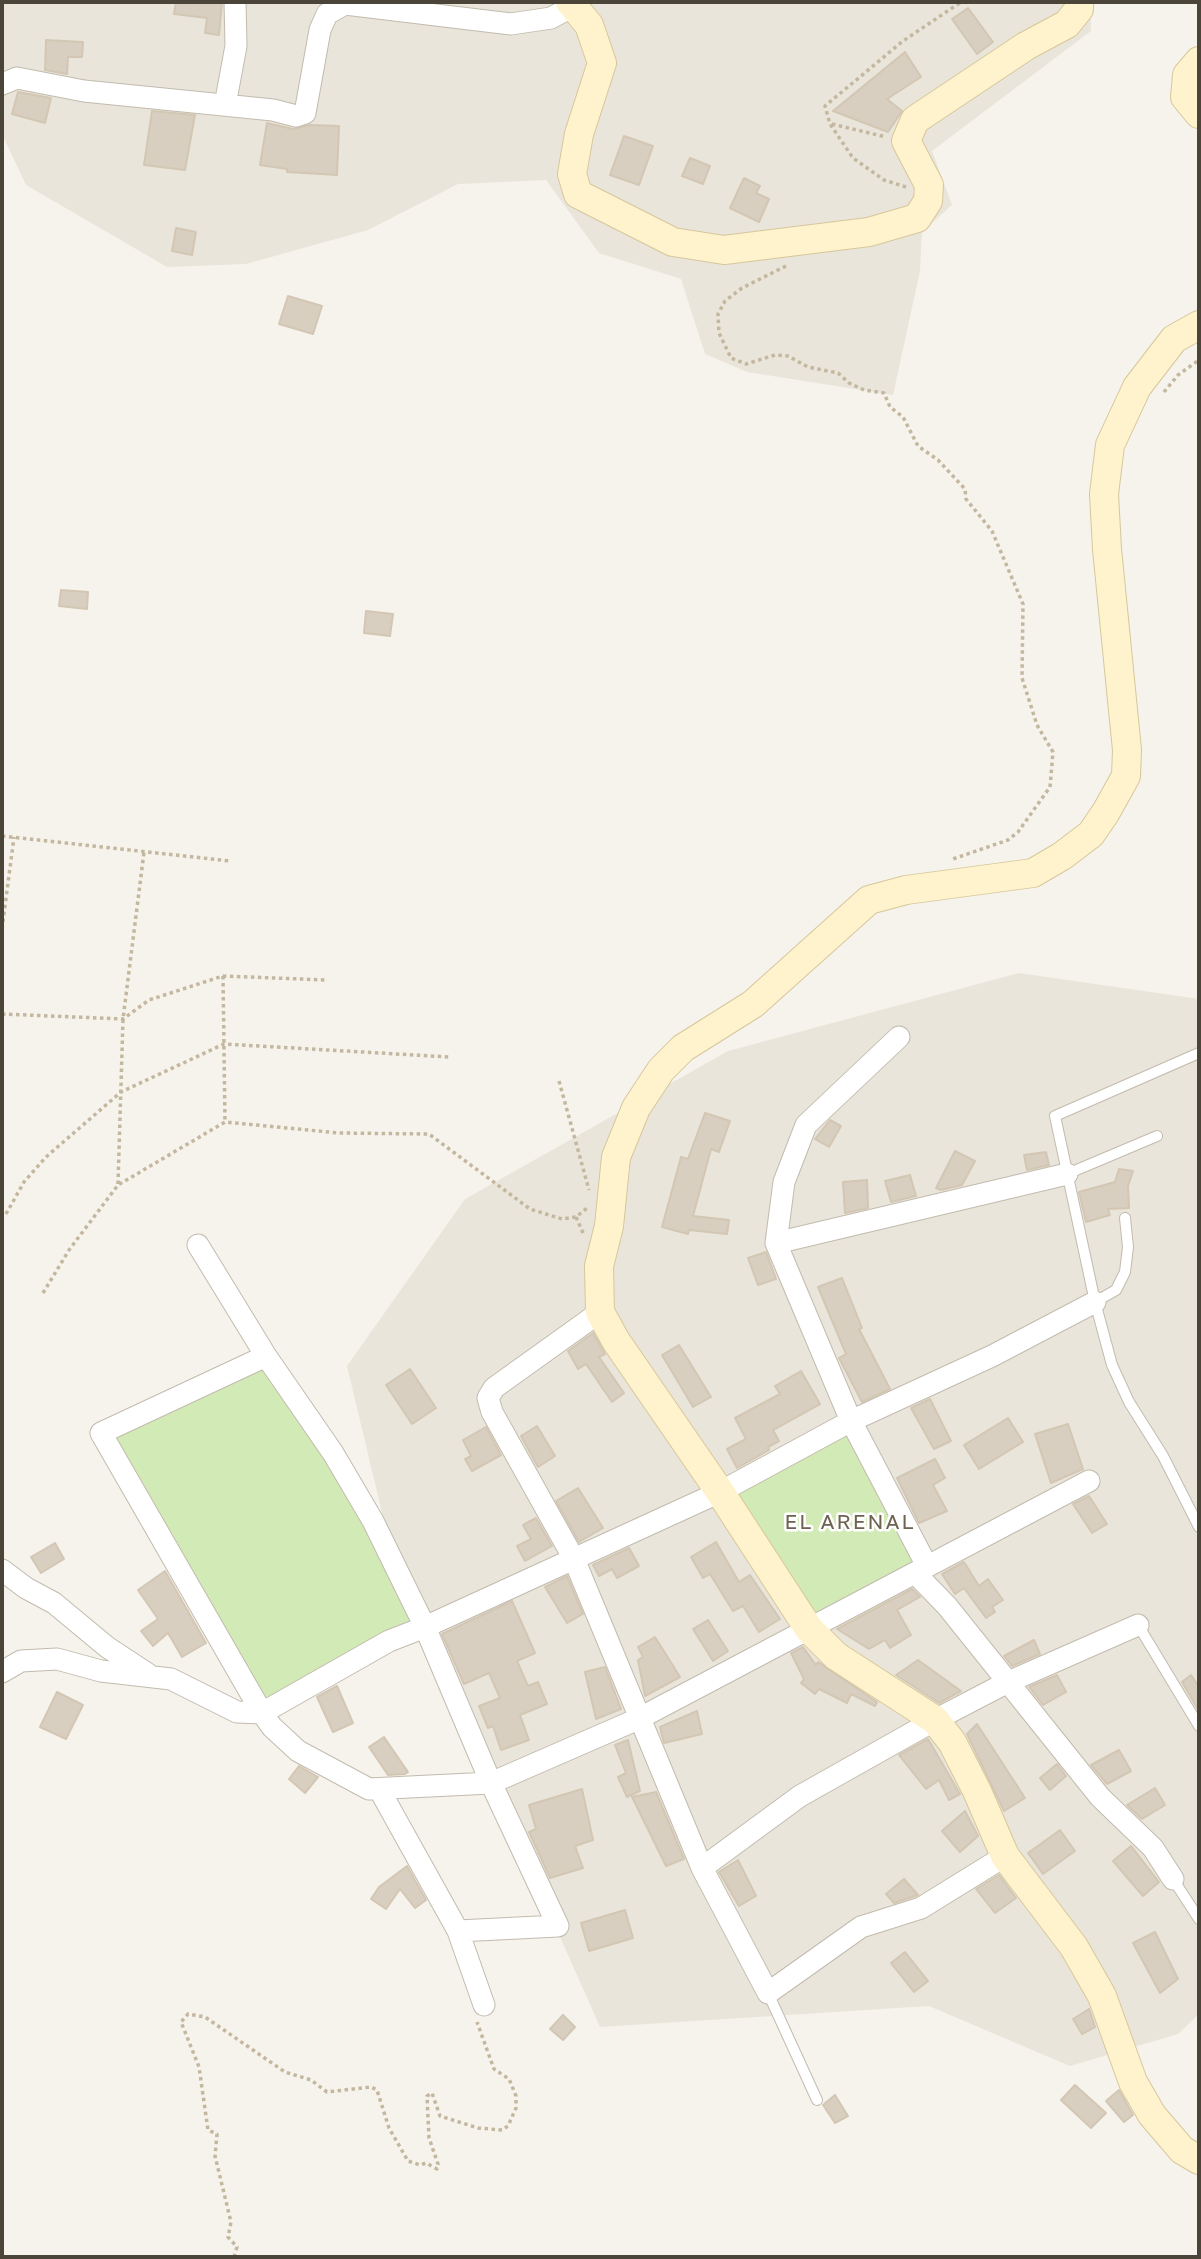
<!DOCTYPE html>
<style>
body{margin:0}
#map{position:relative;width:1201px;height:2259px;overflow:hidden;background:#f6f3ec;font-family:"Golos Text",sans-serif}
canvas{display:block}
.frame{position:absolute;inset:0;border:4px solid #4b4439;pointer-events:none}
</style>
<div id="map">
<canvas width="1201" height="2259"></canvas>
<div class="frame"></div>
</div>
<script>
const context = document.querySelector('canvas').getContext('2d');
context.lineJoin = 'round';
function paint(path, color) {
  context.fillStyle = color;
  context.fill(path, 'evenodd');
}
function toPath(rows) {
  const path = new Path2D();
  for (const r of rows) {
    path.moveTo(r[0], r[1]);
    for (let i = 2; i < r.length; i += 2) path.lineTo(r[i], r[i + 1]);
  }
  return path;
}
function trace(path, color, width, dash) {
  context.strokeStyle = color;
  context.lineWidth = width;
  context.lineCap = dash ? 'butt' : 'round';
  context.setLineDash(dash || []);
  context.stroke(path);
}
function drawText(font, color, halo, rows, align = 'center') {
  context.font = font + ' "Golos Text",sans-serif';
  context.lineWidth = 5;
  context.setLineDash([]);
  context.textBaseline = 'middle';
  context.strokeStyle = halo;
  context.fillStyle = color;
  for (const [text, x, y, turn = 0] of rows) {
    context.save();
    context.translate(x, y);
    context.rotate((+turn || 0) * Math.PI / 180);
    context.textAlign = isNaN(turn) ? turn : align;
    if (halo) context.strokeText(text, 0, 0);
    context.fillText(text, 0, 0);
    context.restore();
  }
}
paint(toPath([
 [2,2,1091,2,1091,31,932,151,952,205,922,232,920,271,893,395,747,372,705,354,681,279,599,253,546,180,458,184,368,230,246,264,167,267,26,185,2,134],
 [1019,973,1199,999,1199,2014,1178,2034,1070,2066,929,2006,600,2027,394,1563,347,1366,465,1199,728,1051]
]), '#eae5da');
paint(toPath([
 [266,1363,371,1527,418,1625,264,1706,109,1437],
 [851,1427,922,1565,809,1625,725,1494]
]), '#d2eab5');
const building = toPath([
 [176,2,222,2,219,35,205,33,207,18,174,14,176,2],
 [968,8,993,42,977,54,952,19,968,8],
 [46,40,83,42,82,57,68,57,67,74,45,70,46,40],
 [905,52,921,77,887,99,902,111,888,132,833,111,905,52],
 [18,92,51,98,45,123,12,114,18,92],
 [152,111,195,115,185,170,144,165,152,111],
 [267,123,293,129,310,125,339,126,337,175,287,172,287,169,260,165,267,123],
 [624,136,653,146,639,185,610,175,624,136],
 [690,158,710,166,703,184,682,176,690,158],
 [744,178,760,186,756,193,769,199,759,222,730,208,744,178],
 [176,228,196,232,192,255,172,251,176,228],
 [288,296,322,306,313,334,279,324,288,296],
 [61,590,88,592,87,609,59,606,61,590],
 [366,611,393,614,390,636,364,633,366,611],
 [705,1113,730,1121,719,1152,711,1149,693,1216,729,1220,727,1234,689,1230,688,1234,662,1227,681,1157,688,1159,705,1113],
 [830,1120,841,1126,829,1147,815,1139,830,1120],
 [955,1151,975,1161,962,1185,941,1190,936,1188,955,1151],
 [1046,1152,1049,1165,1027,1170,1024,1155,1046,1152],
 [1119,1169,1133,1171,1128,1186,1129,1208,1108,1209,1110,1215,1086,1222,1079,1192,1115,1182,1119,1169],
 [910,1175,916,1196,891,1202,885,1181,910,1175],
 [867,1180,868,1208,845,1213,843,1182,867,1180],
 [766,1252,776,1279,758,1285,748,1258,766,1252],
 [842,1278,862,1328,859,1329,890,1389,862,1402,839,1358,846,1354,818,1287,842,1278],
 [593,1333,605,1354,599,1357,624,1393,612,1402,586,1364,578,1369,568,1351,593,1333],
 [679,1345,711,1397,693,1407,662,1355,679,1345],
 [410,1369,436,1408,412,1424,386,1385,410,1369],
 [801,1371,820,1404,773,1430,779,1441,768,1447,769,1450,737,1468,727,1449,746,1439,735,1418,780,1394,775,1386,801,1371],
 [930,1399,951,1441,934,1449,911,1408,930,1399],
 [1008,1418,1023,1442,979,1469,964,1445,1008,1418],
 [1068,1424,1083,1469,1051,1483,1035,1434,1068,1424],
 [537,1426,555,1456,538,1467,521,1436,537,1426],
 [486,1427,501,1455,472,1471,465,1459,471,1456,463,1440,486,1427],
 [935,1459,945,1478,933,1485,947,1511,919,1523,897,1478,935,1459],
 [578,1488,603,1528,579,1542,556,1501,578,1488],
 [1089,1496,1107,1524,1092,1533,1073,1504,1089,1496],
 [536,1518,552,1546,525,1561,517,1546,531,1539,523,1525,536,1518],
 [716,1542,739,1582,750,1575,780,1619,759,1632,743,1606,733,1611,710,1574,703,1578,691,1557,716,1542],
 [55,1543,64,1559,41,1573,31,1557,55,1543],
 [629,1548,639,1566,617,1578,612,1569,599,1576,593,1565,629,1548],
 [964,1562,979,1586,988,1579,1003,1600,992,1607,995,1612,986,1618,964,1588,955,1594,942,1574,964,1562],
 [165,1571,206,1643,182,1657,168,1633,153,1646,141,1631,158,1619,138,1590,165,1571],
 [567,1576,583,1614,567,1623,545,1587,567,1576],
 [912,1589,920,1597,897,1610,911,1635,890,1648,885,1640,869,1649,837,1629,912,1589],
 [512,1601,535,1653,517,1661,528,1686,538,1682,547,1704,520,1715,529,1740,501,1750,493,1726,488,1728,479,1706,500,1698,489,1673,464,1684,442,1634,512,1601],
 [708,1620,728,1651,713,1661,693,1629,708,1620],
 [655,1637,680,1677,645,1696,638,1660,643,1657,638,1647,655,1637],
 [1034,1640,1040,1654,1012,1666,1004,1656,1034,1640],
 [803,1647,816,1665,818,1662,877,1702,875,1706,851,1694,847,1703,819,1689,815,1694,801,1683,804,1679,791,1653,803,1647],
 [918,1660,961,1691,939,1703,896,1675,918,1660],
 [605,1667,621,1709,596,1719,585,1672,605,1667],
 [1057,1675,1066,1692,1043,1705,1029,1687,1057,1675],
 [1191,1675,1199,1687,1199,1711,1182,1682,1191,1675],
 [337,1686,353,1723,333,1732,317,1697,337,1686],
 [57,1692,83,1705,66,1739,40,1727,57,1692],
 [697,1711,702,1734,664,1743,660,1727,697,1711],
 [977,1724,1025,1798,1004,1811,967,1734,977,1724],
 [384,1737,408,1772,405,1774,388,1775,369,1747,384,1737],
 [928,1739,960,1794,949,1800,939,1780,926,1789,899,1755,928,1739],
 [628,1740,640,1791,627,1797,618,1777,626,1773,615,1745,628,1740],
 [1119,1750,1131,1771,1107,1784,1091,1765,1119,1750],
 [1057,1764,1066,1776,1050,1790,1040,1778,1057,1764],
 [299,1766,318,1777,305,1793,289,1779,299,1766],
 [1155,1788,1165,1805,1142,1819,1127,1805,1155,1788],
 [582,1789,593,1840,575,1846,583,1868,550,1878,529,1832,536,1829,529,1805,582,1789],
 [656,1792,684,1859,666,1866,632,1797,656,1792],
 [965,1811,978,1836,960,1852,942,1831,965,1811],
 [1060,1830,1075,1851,1043,1874,1028,1853,1060,1830],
 [1131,1846,1159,1882,1143,1896,1113,1861,1131,1846],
 [738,1860,756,1896,739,1906,719,1872,738,1860],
 [407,1866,426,1900,415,1908,400,1889,386,1909,371,1899,379,1887,407,1866],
 [999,1875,1016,1898,995,1913,976,1889,999,1875],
 [904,1879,918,1895,894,1903,886,1894,904,1879],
 [625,1910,633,1938,589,1951,581,1923,625,1910],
 [1155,1932,1178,1979,1160,1993,1133,1943,1155,1932],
 [905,1952,928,1981,914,1992,891,1963,905,1952],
 [1089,2009,1095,2027,1082,2034,1073,2019,1089,2009],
 [563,2015,575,2027,563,2040,550,2029,563,2015],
 [1075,2085,1106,2113,1091,2128,1061,2100,1075,2085],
 [1119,2090,1133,2115,1124,2122,1106,2101,1119,2090],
 [835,2095,848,2116,835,2123,823,2105,835,2095]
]);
paint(building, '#d8cfc1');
trace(building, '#d3c7b4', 2);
const lane = toPath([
 [1199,1053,1055,1116,1095,1302,1112,1365,1129,1402,1163,1456,1199,1527],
 [1067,1174,1157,1136],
 [1095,1302,1116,1290,1125,1272,1128,1247,1125,1218],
 [1138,1625,1199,1726],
 [1173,1879,1199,1919],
 [768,1993,817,2100]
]);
const street = toPath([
 [2,84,17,78,84,91,273,110,296,116,305,113,320,30,327,14,345,4,511,24,551,18,573,6],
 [225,105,236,46,235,2],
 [899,1037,806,1125,784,1182,776,1243,851,1421,927,1566],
 [776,1243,1067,1174],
 [198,1245,266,1356],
 [600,1312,494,1388,488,1398,492,1412,574,1559,702,1868,768,1993,861,1927,921,1908,1005,1856],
 [2,1570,26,1588,54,1603,107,1647,148,1674],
 [915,1573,947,1606,1100,1797,1153,1848,1173,1879],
 [2,1672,21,1661,57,1659,101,1671,171,1679,237,1712,262,1713,272,1727,298,1751,369,1789,491,1783,638,1719,1089,1481],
 [379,1789,458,1931,484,2005],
 [702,1868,800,1796,935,1720,1006,1683,1138,1625],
 [458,1931,558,1926,491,1783,425,1627,373,1521,333,1453,266,1356,101,1433,262,1713,389,1641,425,1627,720,1492,851,1421,992,1356,1095,1302]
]);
const secondary = toPath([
 [570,2,589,25,602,63,579,134,572,174,578,194,673,242,724,250,869,232,917,218,928,201,929,185,906,141,915,120,1026,46,1067,24,1079,9,1079,2],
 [1199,61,1187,75,1185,97,1199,114],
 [1199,325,1174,339,1137,387,1110,445,1104,494,1107,549,1127,750,1126,776,1106,812,1091,834,1062,856,1033,873,906,890,869,900,753,1004,683,1048,661,1070,636,1108,616,1157,609,1226,599,1266,600,1312,616,1341,720,1492,809,1629,836,1656,935,1720,952,1742,977,1791,1005,1856,1074,1947,1102,1996,1133,2082,1152,2115,1182,2150,1199,2160]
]);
trace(lane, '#c2bbae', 12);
trace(street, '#c2bbae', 23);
trace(secondary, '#d6c79b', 30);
trace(toPath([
 [832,124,886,137],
 [906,187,884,180,853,158,830,124,825,106,903,41,961,2],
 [786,266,742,288,725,301,718,314,719,333,731,358,746,364,775,355,788,356,808,367,838,373,849,383,864,390,884,393,890,407,903,417,918,446,938,460,965,489,966,499,992,531,1023,604,1022,678,1037,725,1053,752,1050,787,1018,832,1008,840,950,860],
 [1164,392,1178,375,1199,360],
 [2,836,230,861],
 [2,929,14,837],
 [223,976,225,1122],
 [2,1014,123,1019,149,1000,223,976,326,980],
 [559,1081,589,1190],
 [118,1184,123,1019,144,852],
 [6,1214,24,1182,46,1157,121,1092,224,1044,449,1057],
 [576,1217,584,1235],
 [43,1293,69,1250,118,1185,225,1122,339,1133,429,1134,530,1209,562,1219,576,1217,587,1208],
 [234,2257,237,2247,228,2237,231,2222,215,2156,217,2134,208,2130,199,2067,181,2022,188,2014,205,2017,285,2072,311,2080,327,2092,371,2087,377,2090,389,2128,408,2161,420,2165,426,2163,437,2169,438,2164,429,2138,427,2096,432,2093,440,2116,478,2128,502,2130,508,2126,516,2108,516,2096,509,2079,494,2069,477,2022]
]), '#c4b79f', 3.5, [3.5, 3.5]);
trace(lane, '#fff', 10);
trace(street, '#fff', 21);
trace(secondary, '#fff3cd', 28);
context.letterSpacing = '2px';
drawText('21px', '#6e6250', '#fff', [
 ["EL ARENAL",850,1522]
]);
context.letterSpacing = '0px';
</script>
